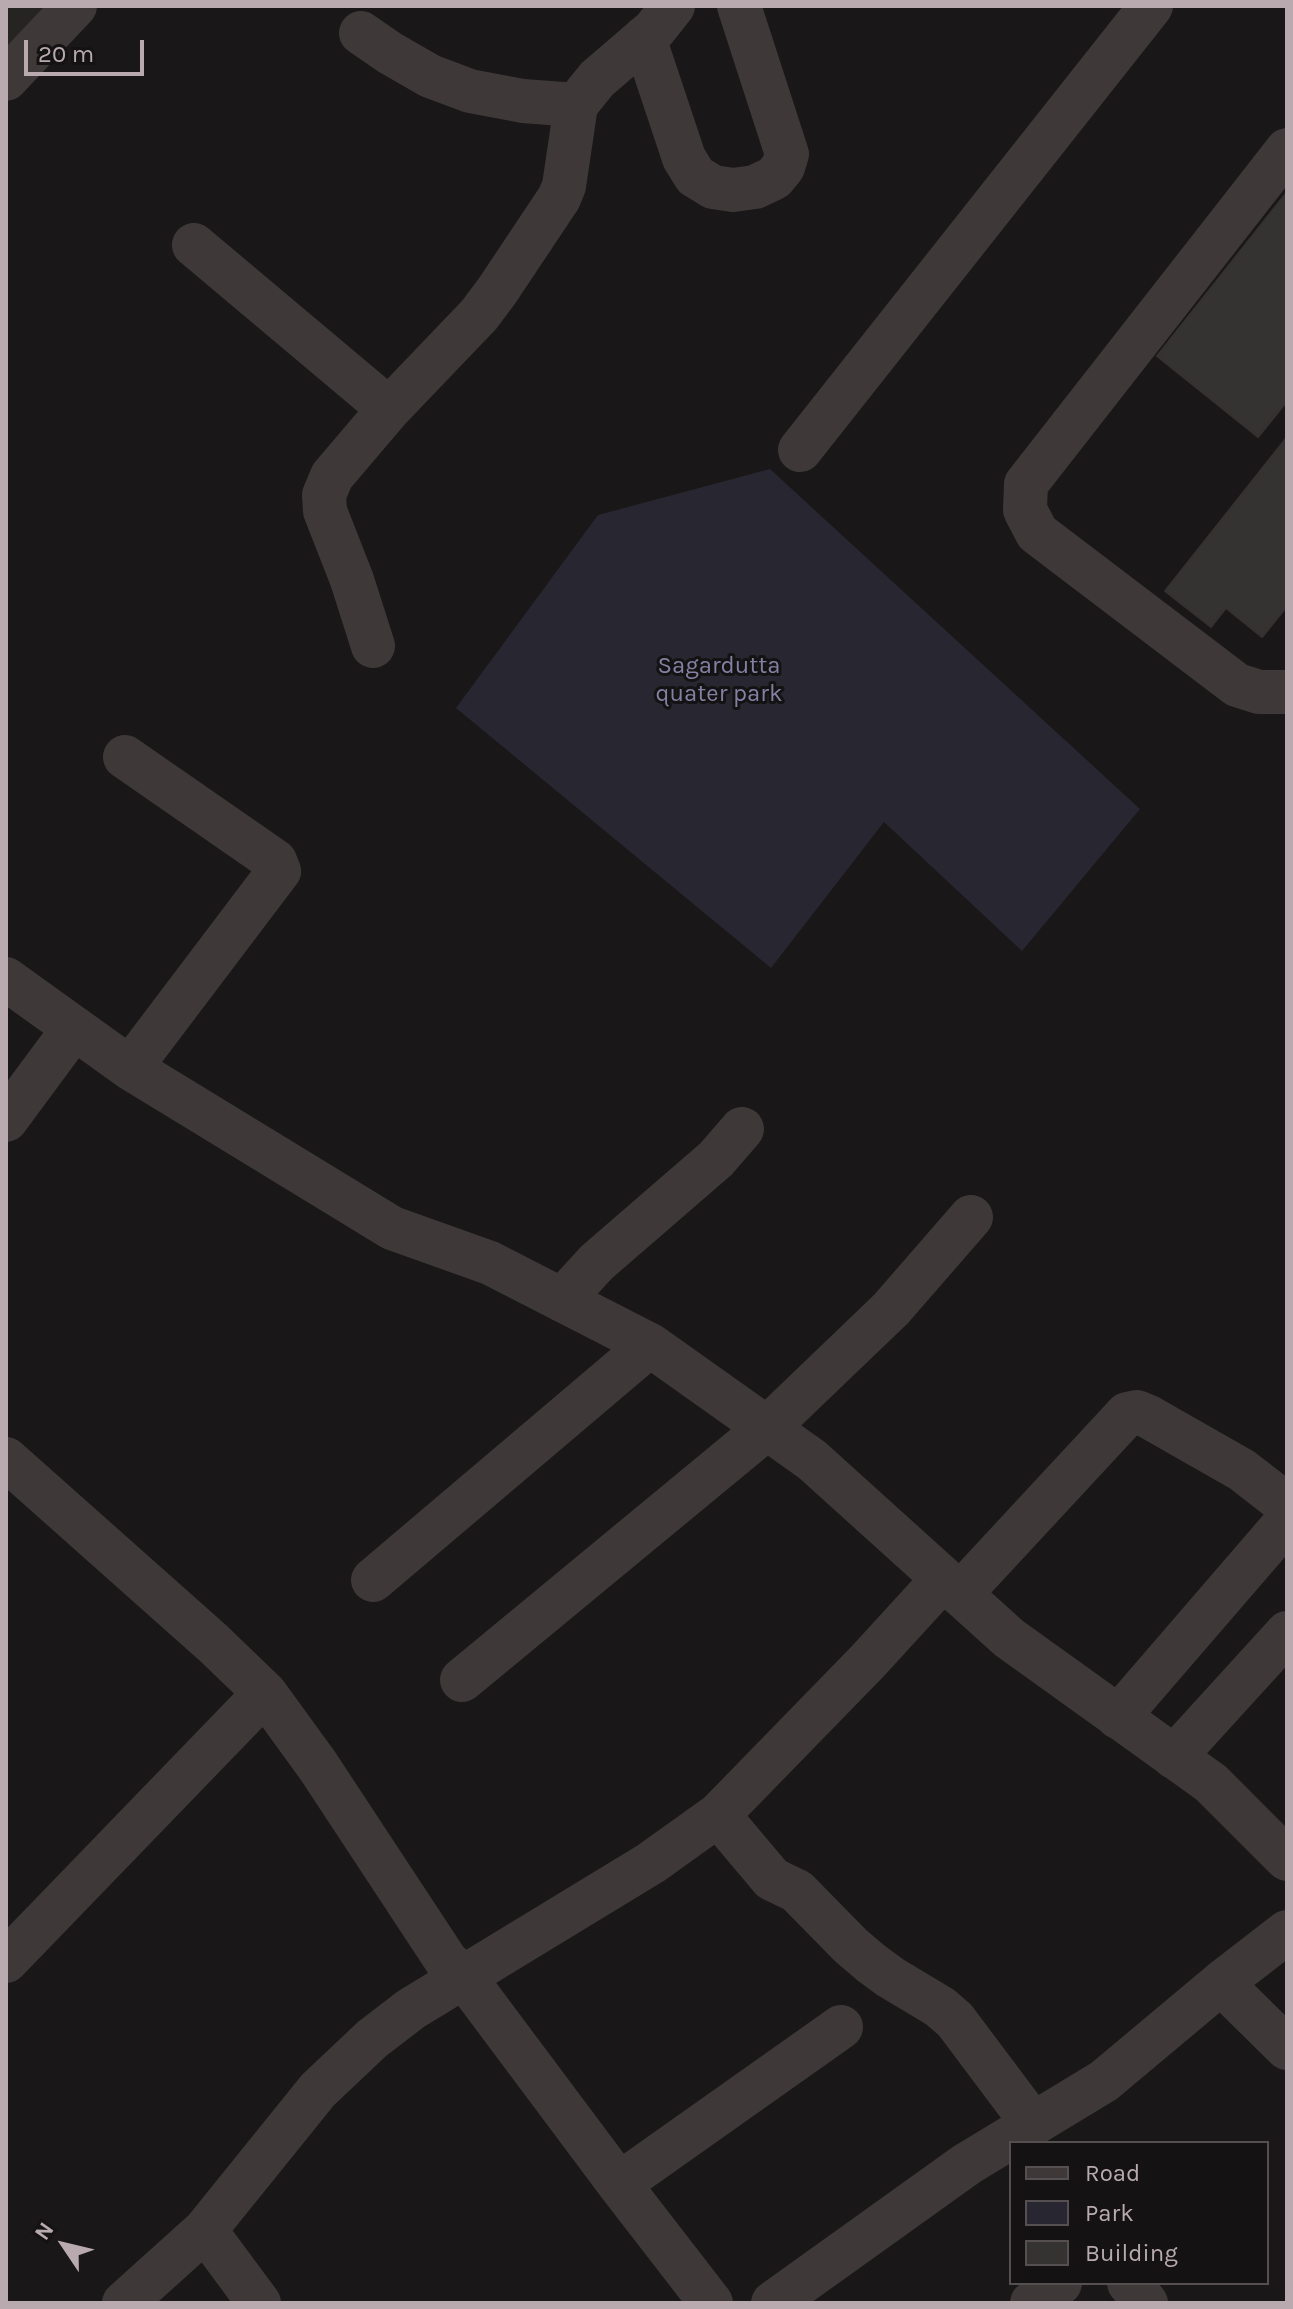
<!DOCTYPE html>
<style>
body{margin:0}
#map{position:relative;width:1293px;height:2309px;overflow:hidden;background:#191717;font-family:Karla,sans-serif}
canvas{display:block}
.frame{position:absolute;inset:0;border:8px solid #b9aaaf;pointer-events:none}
.legend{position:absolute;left:1009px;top:2141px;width:260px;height:144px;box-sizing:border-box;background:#141212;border:2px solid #564f51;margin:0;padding:10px 14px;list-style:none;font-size:24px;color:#b9aaaf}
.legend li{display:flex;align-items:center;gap:16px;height:40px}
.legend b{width:40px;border:2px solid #564f51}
.north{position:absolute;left:24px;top:2205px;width:80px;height:80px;-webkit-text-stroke:6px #141212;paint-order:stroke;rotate:305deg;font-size:22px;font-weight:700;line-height:32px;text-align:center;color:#b9aaaf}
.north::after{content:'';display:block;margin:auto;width:28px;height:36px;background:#b9aaaf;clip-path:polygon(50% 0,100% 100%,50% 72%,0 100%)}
.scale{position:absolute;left:24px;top:40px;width:120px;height:36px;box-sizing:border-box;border:4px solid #b9aaaf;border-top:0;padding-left:10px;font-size:24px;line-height:28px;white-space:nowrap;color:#b9aaaf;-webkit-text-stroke:6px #141212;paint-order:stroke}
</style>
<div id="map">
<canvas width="1293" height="2309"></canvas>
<div class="frame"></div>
<ul class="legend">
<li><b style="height:10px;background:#3e3839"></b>Road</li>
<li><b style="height:22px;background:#282731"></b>Park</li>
<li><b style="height:22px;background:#353232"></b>Building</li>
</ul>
<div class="north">N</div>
<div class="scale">20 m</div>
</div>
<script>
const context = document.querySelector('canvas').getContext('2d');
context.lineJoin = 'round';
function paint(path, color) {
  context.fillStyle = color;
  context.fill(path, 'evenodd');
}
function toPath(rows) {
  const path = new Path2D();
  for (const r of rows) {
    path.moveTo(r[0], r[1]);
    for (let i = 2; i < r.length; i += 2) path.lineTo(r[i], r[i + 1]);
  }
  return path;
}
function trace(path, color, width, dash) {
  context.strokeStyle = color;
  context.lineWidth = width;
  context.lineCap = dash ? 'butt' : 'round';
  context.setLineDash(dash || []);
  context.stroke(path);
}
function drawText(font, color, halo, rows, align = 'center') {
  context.font = font + ' Karla,sans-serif';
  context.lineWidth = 6;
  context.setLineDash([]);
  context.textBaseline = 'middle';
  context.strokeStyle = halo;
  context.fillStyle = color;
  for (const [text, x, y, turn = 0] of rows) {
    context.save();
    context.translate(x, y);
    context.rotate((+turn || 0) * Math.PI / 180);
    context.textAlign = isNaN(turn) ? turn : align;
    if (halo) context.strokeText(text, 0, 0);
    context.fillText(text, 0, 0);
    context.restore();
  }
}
paint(toPath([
 [6,6,64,6,6,54]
]), '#262323');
paint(toPath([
 [770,469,1140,809,1022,951,884,822,771,968,456,708,598,515]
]), '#282731');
const building = toPath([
 [1287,192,1287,401,1258,437,1157,356,1287,192],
 [1287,437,1287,606,1262,637,1226,608,1211,627,1165,591,1287,437]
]);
paint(building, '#353232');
trace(building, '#353131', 2);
trace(toPath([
 [361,33,390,53,430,76,470,91,523,101,576,105],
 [644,38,684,158,695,176,713,187,733,190,755,187,774,178,783,167,787,154,739,6],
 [6,79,75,6],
 [1287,150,1026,484,1025,510,1037,533,1237,685,1259,692,1287,692],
 [194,245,389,409],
 [800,450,1151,6],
 [373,646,352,580,325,511,324,495,332,476,389,409,479,315,497,291,559,198,564,186,576,105,597,79,654,30,673,6],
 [125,757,275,861,279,871,130,1068],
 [6,979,130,1068,392,1228,490,1263,650,1345,812,1460,1009,1638,1211,1783,1287,1859],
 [6,1120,74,1028],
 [562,1300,597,1262,716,1159,742,1129],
 [6,1459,213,1643,265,1693,318,1766,447,1962,465,1978,619,2184,711,2303],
 [373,1580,650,1345],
 [960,1594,1127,1414,1137,1412,1149,1417,1242,1470,1287,1505],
 [462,1680,767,1428,891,1309,971,1217],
 [1118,1717,1287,1521],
 [1174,1757,1287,1633],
 [718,1815,772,1879,797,1891,851,1946,871,1963,890,1977,940,2007,955,2020,1033,2124],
 [6,1961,265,1693],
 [1221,1983,1287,2048],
 [619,2184,841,2027],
 [205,2230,259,2303],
 [1129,2283,1146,2303],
 [124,2303,205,2230,318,2090,372,2039,411,2009,651,1863,718,1815,868,1661,943,1579],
 [773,2303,967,2164,1104,2081,1221,1983,1287,1932],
 [1032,2303,1060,2283]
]), '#3e3839', 44);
drawText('24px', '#8281a4', '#141212', [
 ["Sagardutta",719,666],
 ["quater park",719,694]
]);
</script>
